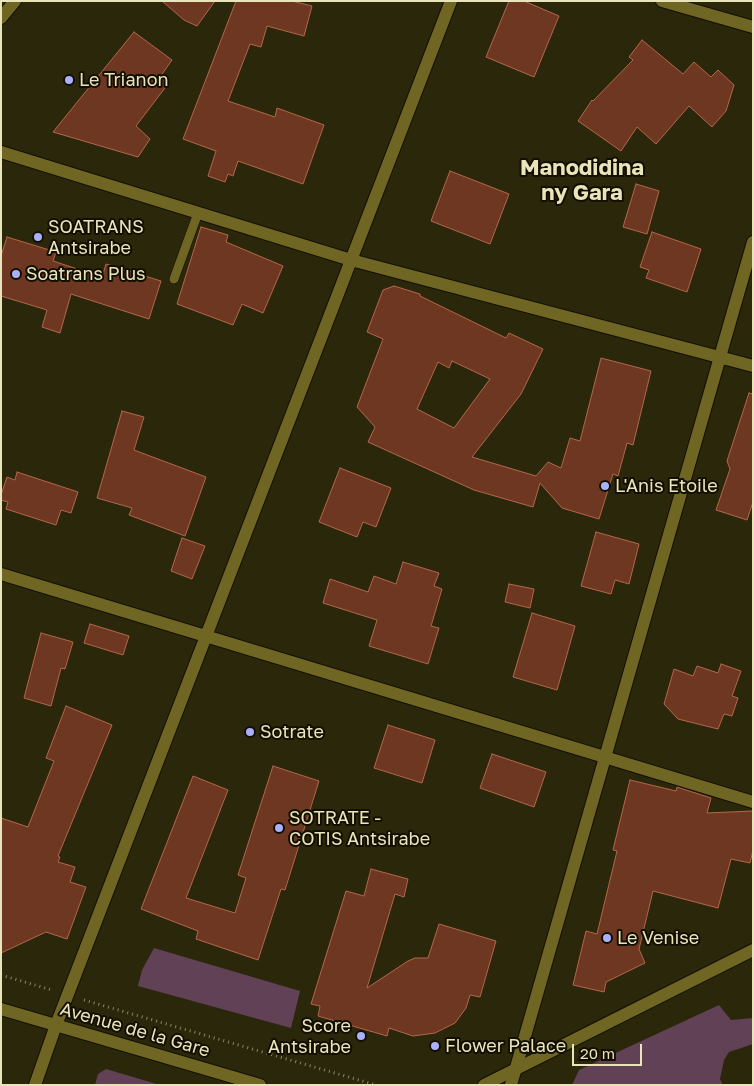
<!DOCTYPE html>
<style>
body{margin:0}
#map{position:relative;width:754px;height:1086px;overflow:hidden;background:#2b270b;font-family:"Golos Text",sans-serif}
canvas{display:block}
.frame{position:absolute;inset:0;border:2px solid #eae4bb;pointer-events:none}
.scale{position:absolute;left:572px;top:1044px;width:70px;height:22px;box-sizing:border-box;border:2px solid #eae4bb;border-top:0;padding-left:6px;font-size:15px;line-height:18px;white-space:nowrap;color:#eae4bb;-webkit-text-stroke:4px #130f00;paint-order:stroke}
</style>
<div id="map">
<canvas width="754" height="1086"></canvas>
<div class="frame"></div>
<div class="scale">20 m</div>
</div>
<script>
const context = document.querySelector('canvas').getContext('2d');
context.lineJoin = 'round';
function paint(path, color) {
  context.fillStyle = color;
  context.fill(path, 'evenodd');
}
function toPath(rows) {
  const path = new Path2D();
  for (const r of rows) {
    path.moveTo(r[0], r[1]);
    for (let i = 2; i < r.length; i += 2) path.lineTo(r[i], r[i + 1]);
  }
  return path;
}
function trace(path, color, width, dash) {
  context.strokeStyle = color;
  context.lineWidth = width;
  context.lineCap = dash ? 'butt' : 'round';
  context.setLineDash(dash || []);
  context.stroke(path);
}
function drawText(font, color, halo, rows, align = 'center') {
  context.font = font + ' "Golos Text",sans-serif';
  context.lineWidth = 4;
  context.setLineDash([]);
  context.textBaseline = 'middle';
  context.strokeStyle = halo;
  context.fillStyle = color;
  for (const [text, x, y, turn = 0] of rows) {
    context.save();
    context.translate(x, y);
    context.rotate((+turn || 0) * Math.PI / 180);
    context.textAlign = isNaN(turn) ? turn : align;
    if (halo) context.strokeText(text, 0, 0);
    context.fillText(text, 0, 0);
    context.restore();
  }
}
paint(toPath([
 [154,948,300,991,291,1028,138,986,142,970],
 [719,1005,731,1020,753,1018,753,1044,729,1052,724,1060,720,1079,723,1085,572,1085,579,1070],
 [106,1069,160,1085,95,1085,98,1074]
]), '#614155');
const building = toPath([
 [162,1,215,1,197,26,184,20,162,1],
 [236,1,292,1,312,6,304,36,267,26,261,47,250,44,228,101,275,117,277,108,324,125,303,184,238,161,233,176,228,174,225,182,208,176,216,151,183,139,236,1],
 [509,1,524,1,559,16,534,77,486,57,509,1],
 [134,32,172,60,160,77,168,84,136,126,150,139,138,157,53,132,134,32],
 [642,40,683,74,694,62,711,77,718,70,734,85,726,111,712,127,689,106,656,144,637,127,621,151,578,121,592,100,593,101,633,60,629,57,642,40],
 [450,171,509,194,490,244,431,221,450,171],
 [636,184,659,191,647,234,623,227,636,184],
 [201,227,228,235,226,242,283,266,263,313,242,304,233,325,177,304,201,227],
 [652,232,701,249,687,292,646,278,649,270,640,267,652,232],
 [7,237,56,252,53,261,102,277,106,264,161,281,149,319,71,294,60,333,42,327,47,310,1,296,1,256,7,237],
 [394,286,420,294,420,296,506,338,509,333,543,349,521,394,472,457,536,476,548,462,561,468,570,438,580,441,601,358,651,371,633,445,627,443,618,476,613,474,599,519,562,508,540,483,533,507,474,490,368,442,375,427,357,407,383,339,367,332,383,290,394,286],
 [452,361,490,379,454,428,417,409,438,362,449,368,452,361],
 [749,393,753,394,753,502,747,520,716,510,730,469,727,461,749,393],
 [122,411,144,417,134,450,206,477,185,536,129,515,132,508,97,498,122,411],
 [340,468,391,488,376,527,363,522,357,537,319,522,340,468],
 [17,472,78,492,71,513,61,510,56,525,6,509,8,502,1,500,1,495,7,477,15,480,17,472],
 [596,532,639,544,629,584,615,580,611,594,581,586,596,532],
 [182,538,205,546,192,579,171,571,182,538],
 [403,562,439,573,434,586,442,589,431,626,439,628,428,664,369,646,377,620,323,603,330,579,368,592,374,576,396,584,403,562],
 [509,584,534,589,530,608,505,602,509,584],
 [532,613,575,626,557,690,513,677,532,613],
 [90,624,129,636,123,655,84,643,90,624],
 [41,633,73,642,65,669,61,668,51,706,24,698,41,633],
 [721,664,741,671,732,696,738,698,732,716,724,714,718,729,678,719,664,704,674,669,693,676,697,666,718,673,721,664],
 [66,706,112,725,58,856,60,857,58,862,75,867,70,882,86,887,67,939,46,932,1,953,1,818,28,827,54,761,46,758,66,706],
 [388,725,435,740,422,783,374,768,388,725],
 [492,754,546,772,534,807,480,788,492,754],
 [273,766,319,781,285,890,281,889,258,960,196,939,198,931,141,909,193,776,228,790,186,898,235,913,246,878,238,875,273,766],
 [630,780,676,791,677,787,711,798,707,813,753,811,753,850,750,863,731,859,718,908,653,891,639,949,645,963,606,982,604,992,573,985,586,931,597,934,617,851,613,850,630,780],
 [371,869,408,879,404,897,395,894,367,988,408,961,415,958,428,958,439,924,496,941,480,997,470,995,466,1008,455,1023,435,1033,413,1036,389,1028,387,1036,318,1016,320,1006,311,1004,346,891,364,896,371,869]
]);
paint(building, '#6e3722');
trace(building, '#b4674a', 1);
const service = toPath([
 [174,279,198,213]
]);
const minor = toPath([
 [662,1,753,27],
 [1,152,351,260,753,366],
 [1,574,753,802],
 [35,1085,56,1025,451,1],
 [511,1085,753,242]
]);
const tertiary = toPath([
 [1,1009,260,1085]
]);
const secondary = toPath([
 [1,18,15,1],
 [484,1085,753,950]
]);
trace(service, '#130f00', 10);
trace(minor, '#130f00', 14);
trace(tertiary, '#130f00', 14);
trace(secondary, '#130f00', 14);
trace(toPath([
 [1,975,52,990],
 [84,1000,376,1085]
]), '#8a8563', 3, [1, 4]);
trace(service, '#706623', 9);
trace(minor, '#706623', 12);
trace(tertiary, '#706623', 12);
trace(secondary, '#706623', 12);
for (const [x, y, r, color] of [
 [69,80,5,"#aab0fb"],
 [38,237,5,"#aab0fb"],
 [16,274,5,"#aab0fb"],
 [605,486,5,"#aab0fb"],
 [250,732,5,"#aab0fb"],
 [279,828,5,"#aab0fb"],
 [607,938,5,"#aab0fb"],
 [361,1036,5,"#aab0fb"],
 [435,1046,5,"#aab0fb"]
]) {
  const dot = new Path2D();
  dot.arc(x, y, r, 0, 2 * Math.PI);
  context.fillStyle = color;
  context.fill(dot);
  trace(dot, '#130f00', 2);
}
drawText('18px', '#eae4bb', '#130f00', [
 ["Le Trianon",79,80],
 ["SOATRANS",48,227],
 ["Antsirabe",48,248],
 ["Soatrans Plus",26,274],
 ["L'Anis Etoile",615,486],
 ["Sotrate",260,732],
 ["SOTRATE -",289,818],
 ["COTIS Antsirabe",289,839],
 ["Le Venise",617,938],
 ["Score",351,1026,"right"],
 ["Antsirabe",351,1047,"right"],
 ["Flower Palace",445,1046]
], 'left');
drawText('18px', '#eae4bb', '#130f00', [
 ["Avenue de la Gare",135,1030,16]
]);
drawText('bold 22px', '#eae4bb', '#130f00', [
 ["Manodidina",582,168],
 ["ny Gara",582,193]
]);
</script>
